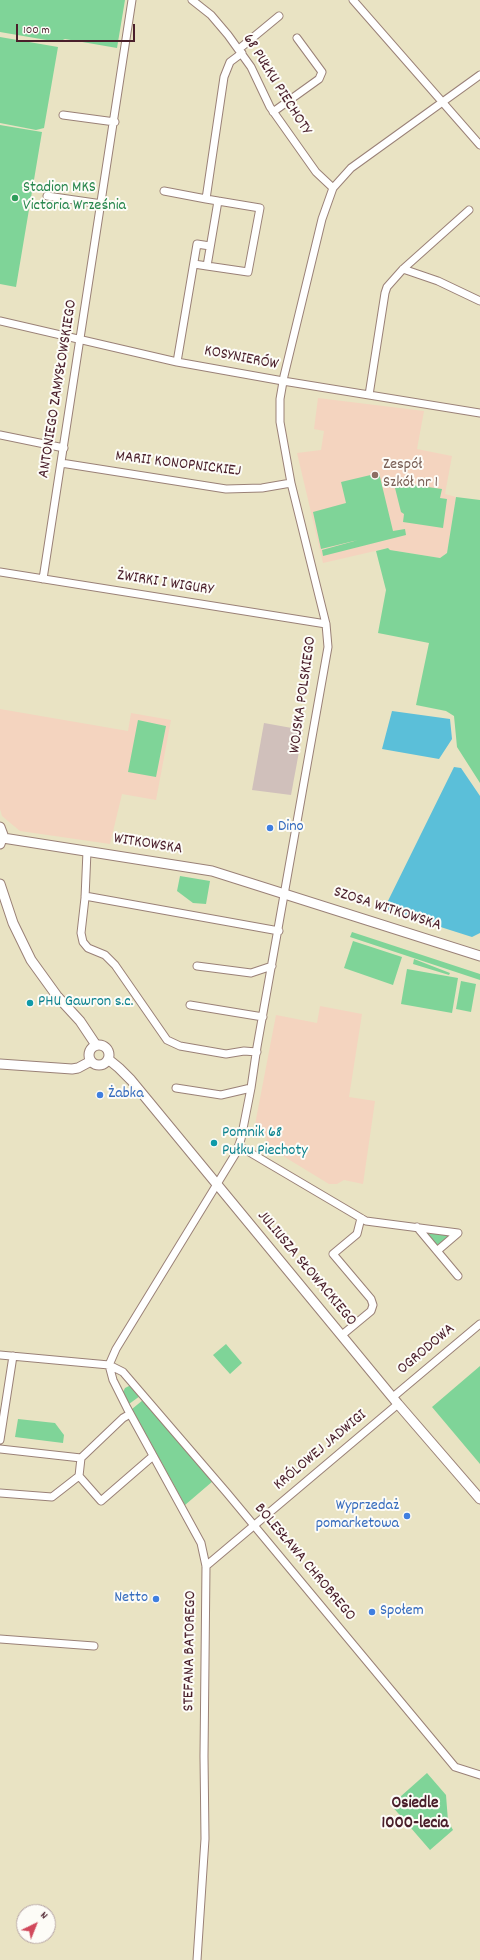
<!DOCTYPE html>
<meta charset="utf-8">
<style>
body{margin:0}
#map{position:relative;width:480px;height:1960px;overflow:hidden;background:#e9e3c3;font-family:Dekko,sans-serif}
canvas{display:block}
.north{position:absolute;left:16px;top:1904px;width:40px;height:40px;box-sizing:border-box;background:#fdfcf7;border:1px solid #b5a4a5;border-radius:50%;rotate:43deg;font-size:11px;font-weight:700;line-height:16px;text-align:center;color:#4a1f2b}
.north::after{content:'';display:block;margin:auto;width:14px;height:18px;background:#d1495b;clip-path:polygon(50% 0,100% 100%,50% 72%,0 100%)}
.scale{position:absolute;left:16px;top:24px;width:119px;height:18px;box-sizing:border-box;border:2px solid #4a1f2b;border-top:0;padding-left:5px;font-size:12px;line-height:14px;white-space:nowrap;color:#4a1f2b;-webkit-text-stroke:3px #fdfcf7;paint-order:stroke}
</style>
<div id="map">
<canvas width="480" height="1960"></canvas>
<div class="north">N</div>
<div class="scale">100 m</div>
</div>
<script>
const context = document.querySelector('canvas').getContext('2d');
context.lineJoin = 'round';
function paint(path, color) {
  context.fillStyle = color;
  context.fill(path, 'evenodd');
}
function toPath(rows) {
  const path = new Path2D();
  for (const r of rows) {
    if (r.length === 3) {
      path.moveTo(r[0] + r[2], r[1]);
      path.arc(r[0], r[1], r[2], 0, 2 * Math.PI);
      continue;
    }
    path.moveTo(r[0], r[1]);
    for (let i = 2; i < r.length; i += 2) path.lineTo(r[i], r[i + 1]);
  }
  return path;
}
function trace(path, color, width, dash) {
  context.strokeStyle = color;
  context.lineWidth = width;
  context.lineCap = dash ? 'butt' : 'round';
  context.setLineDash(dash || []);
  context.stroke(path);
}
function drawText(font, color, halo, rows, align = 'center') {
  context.font = font + ' Dekko,sans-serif';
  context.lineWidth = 4;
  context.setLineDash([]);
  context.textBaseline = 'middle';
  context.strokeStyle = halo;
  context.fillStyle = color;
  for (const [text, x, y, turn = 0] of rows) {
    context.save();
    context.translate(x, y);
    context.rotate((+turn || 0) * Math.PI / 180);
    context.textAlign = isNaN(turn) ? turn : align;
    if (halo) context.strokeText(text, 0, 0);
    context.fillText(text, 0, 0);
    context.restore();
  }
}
paint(toPath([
 [318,398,424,411,417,449,452,456,445,494,456,497,447,553,440,558,390,550,388,548,323,563,297,453,321,450,324,431,314,429],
 [0,709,128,731,131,713,171,720,156,800,122,794,110,844,20,831,2,816,0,809],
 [320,1006,362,1014,349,1097,375,1101,363,1184,344,1180,337,1184,329,1184,265,1145,267,1137,253,1135,276,1015,317,1023]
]), '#f4d4bf');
paint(toPath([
 [264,723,303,730,291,795,252,790]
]), '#d0c0bb');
paint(toPath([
 [0,0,125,0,117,48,65,39,58,42,0,32],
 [0,37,58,47,44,128,36,130,0,123],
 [0,125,42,132,16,287,0,284],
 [379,473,393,531,405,529,406,535,323,556,322,550,358,540,321,549,313,512,346,503,341,482],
 [399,483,442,489,440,498,447,499,443,528,403,522,404,514,401,512,395,488],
 [456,497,480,500,480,783,457,747,454,716,446,711,416,705,429,643,378,633,386,590,376,551,388,548,390,550,440,558,447,553],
 [138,720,166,726,156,777,128,772],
 [180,876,210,881,206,904,193,903,177,891],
 [352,932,480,974,480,980,350,937],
 [353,941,402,957,393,985,344,968],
 [414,959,450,973,449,975,413,964],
 [407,969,458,978,452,1013,401,1004],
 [461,981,476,984,471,1012,456,1009],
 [425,1232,450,1234,451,1236,438,1246,430,1240],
 [226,1344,242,1363,230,1374,213,1355],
 [480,1366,480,1464,432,1407],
 [129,1386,132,1386,140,1396,129,1404,123,1392,125,1388],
 [143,1400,213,1481,185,1505,132,1409],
 [18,1419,55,1423,64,1435,63,1443,15,1437],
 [427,1773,446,1795,448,1821,453,1830,430,1850,391,1805]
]), '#7fd498');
paint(toPath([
 [392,711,450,719,452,739,439,759,382,749],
 [454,767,461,768,480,796,480,933,472,937,384,909]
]), '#5bbfd9');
const minor = toPath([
 [192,0,211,15,228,35,251,67,270,107,316,172,333,188],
 [353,0,480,145],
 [239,49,279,16],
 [273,112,319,79,322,72,297,38],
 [63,115,115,122],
 [164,191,206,199],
 [47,196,102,204],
 [194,264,207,266,218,201,206,199,224,77,230,62,242,53],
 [207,266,248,272,260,208,218,201],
 [403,269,438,281,480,301],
 [0,321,177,362,283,381,480,413],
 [177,362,197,244,210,246],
 [369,395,385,293,387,287,403,269,469,210],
 [0,435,64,448],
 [61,463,226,489,262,488,291,483],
 [0,572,326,624],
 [43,579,132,0],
 [87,851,85,898,81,933,83,942,88,948,105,955,115,965,167,1040,180,1046,226,1054,244,1051,257,1052],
 [85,896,279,931],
 [197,966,251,973,272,966],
 [190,1005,263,1017],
 [176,1088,221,1095,251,1088],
 [239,1146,366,1221,458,1233,437,1251],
 [417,1227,458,1276],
 [342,1335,371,1311,373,1305,371,1299,333,1254,357,1234,361,1218],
 [0,1355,109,1365,123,1372,227,1493,455,1767,480,1775],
 [109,1365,116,1349,236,1153,241,1139,251,1088,257,1047,328,647,326,624,291,483,280,422,280,399,284,376,322,219,333,188,351,168,480,75],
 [109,1365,113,1380,127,1408,201,1543,206,1566,204,1756,205,1839,197,1960],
 [393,1397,480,1324],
 [130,1414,123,1418,81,1458,79,1476,101,1501,153,1456],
 [0,1440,13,1356],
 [0,1449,81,1458],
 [0,1493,52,1497,79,1476],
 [206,1566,398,1404],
 [0,1639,94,1646]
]);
const tertiary = toPath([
 [0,827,3,835,0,844],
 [3,838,212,871,480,956],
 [0,884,13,923,31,960,57,996,80,1021,96,1045],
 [99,1055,10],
 [108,1059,119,1068,131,1080,398,1404,480,1499],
 [0,1064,72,1069,78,1068,91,1061]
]);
trace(minor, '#9a8177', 9);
trace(tertiary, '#9a8177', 11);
trace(minor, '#fff', 7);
trace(tertiary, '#fff', 9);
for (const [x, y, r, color] of [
 [15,198,4,"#2e9e5b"],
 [375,475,4,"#8d6e63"],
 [270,828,4,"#3f7fe0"],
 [30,1003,4,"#0f9aa8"],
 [100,1095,4,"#3f7fe0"],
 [214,1143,4,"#0f9aa8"],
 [407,1516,4,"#3f7fe0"],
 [156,1599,4,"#3f7fe0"],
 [372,1612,4,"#3f7fe0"]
]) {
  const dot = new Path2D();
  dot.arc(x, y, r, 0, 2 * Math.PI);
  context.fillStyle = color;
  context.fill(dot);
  trace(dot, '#fdfcf7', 1.5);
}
drawText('16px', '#4a1f2b', '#fdfcf7', [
 ["68 PUŁKU PIECHOTY",276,85,58],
 ["KOSYNIERÓW",241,359,11],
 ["ANTONIEGO ZAMYSŁOWSKIEGO",59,389,-81],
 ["MARII KONOPNICKIEJ",178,465,7],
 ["ŻWIRKI I WIGURY",165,584,9],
 ["WOJSKA POLSKIEGO",304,695,-82],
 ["WITKOWSKA",148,845,9],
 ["SZOSA WITKOWSKA",387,910,18],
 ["JULIUSZA SŁOWACKIEGO",306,1269,50],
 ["OGRODOWA",427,1350,-40],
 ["KRÓLOWEJ JADWIGI",321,1451,-40],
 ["BOLESŁAWA CHROBREGO",304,1563,50],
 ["STEFANA BATOREGO",191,1651,-89]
]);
drawText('16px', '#27864d', '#fdfcf7', [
 ["Stadion MKS",23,189],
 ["Victoria Września",23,207]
], 'left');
drawText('16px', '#785e54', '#fdfcf7', [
 ["Zespół",383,466],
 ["Szkół nr 1",383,484]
], 'left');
drawText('16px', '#366cbe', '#fdfcf7', [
 ["Dino",278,828],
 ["Żabka",108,1095],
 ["Wyprzedaż",399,1507,"right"],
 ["pomarketowa",399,1525,"right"],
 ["Netto",148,1599,"right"],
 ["Społem",380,1612]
], 'left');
drawText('16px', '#0d838f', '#fdfcf7', [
 ["PHU Gawron s.c.",38,1003],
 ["Pomnik 68",222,1134],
 ["Pułku Piechoty",222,1152]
], 'left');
drawText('bold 17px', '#4a1f2b', '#fdfcf7', [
 ["Osiedle",415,1805],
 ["1000-lecia",415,1825]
]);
</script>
